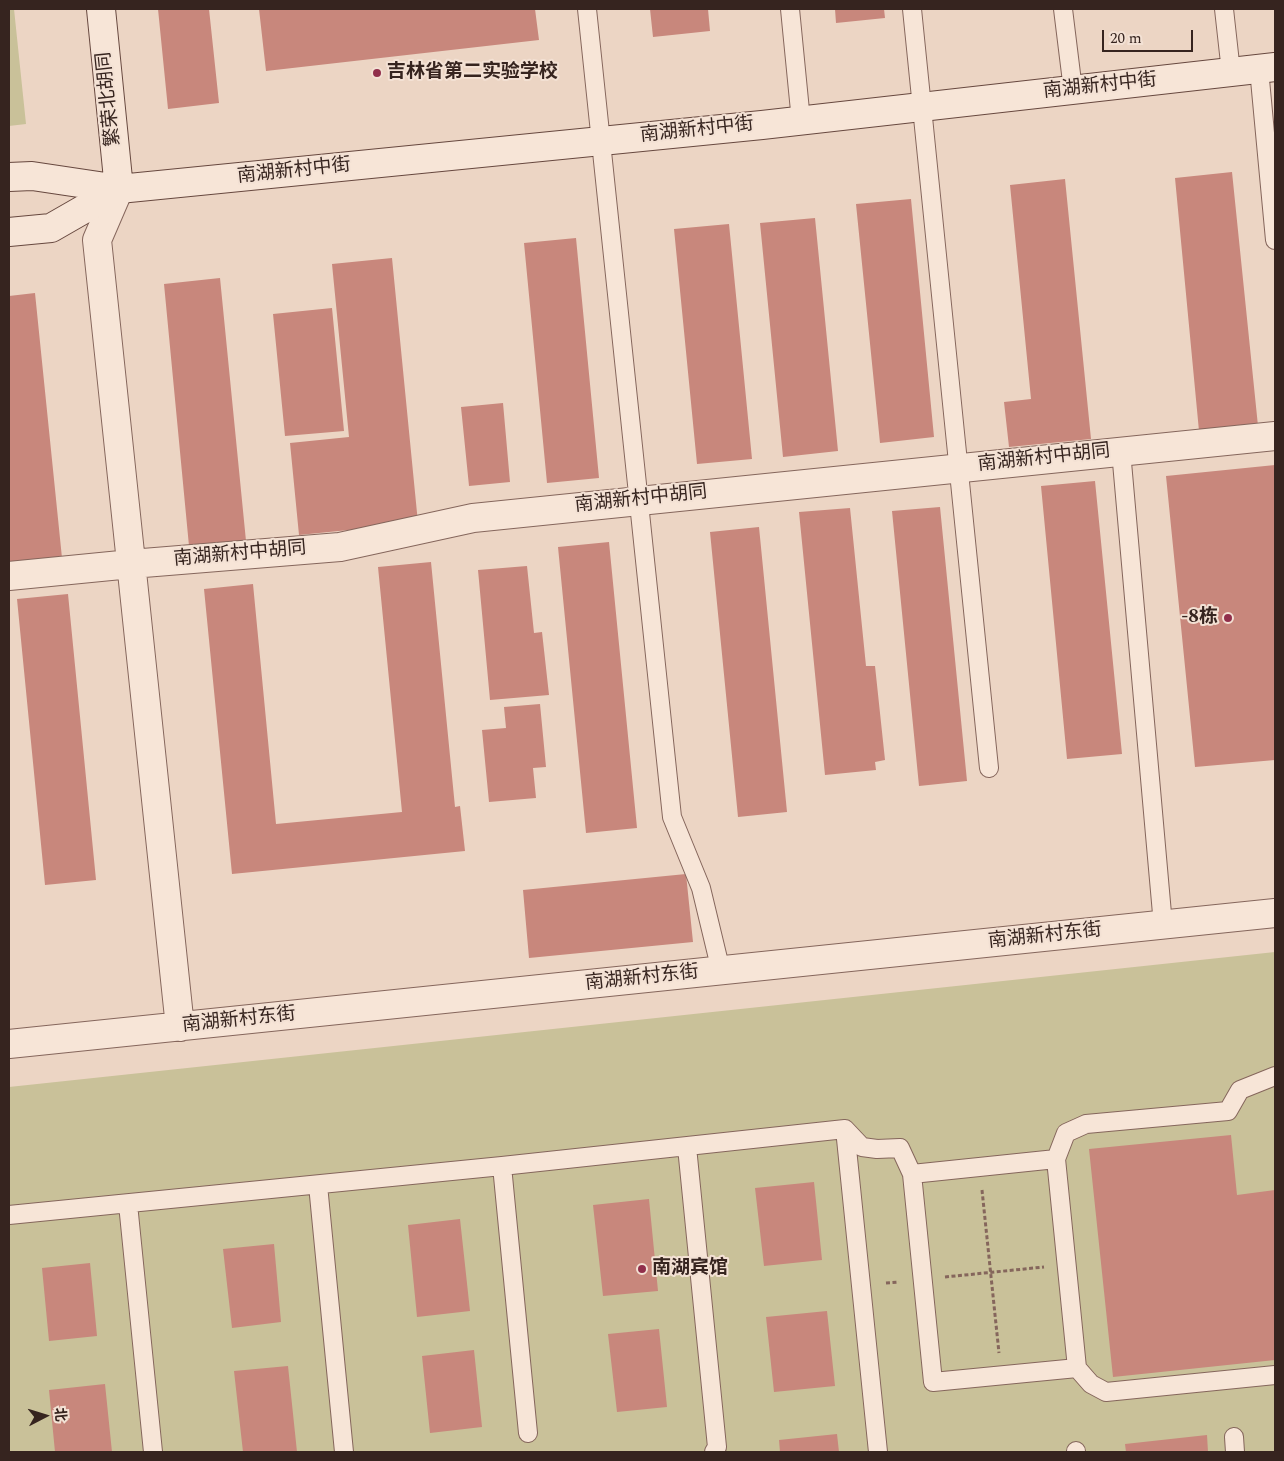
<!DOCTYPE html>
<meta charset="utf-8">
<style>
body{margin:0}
#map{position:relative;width:1284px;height:1461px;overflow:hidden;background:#ecd5c4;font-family:Spectral,"Noto Sans SC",serif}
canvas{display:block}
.frame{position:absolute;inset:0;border:10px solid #36241f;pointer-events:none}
.north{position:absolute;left:20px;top:1391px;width:50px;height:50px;-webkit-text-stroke:4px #f3e1d4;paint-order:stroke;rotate:85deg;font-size:14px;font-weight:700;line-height:20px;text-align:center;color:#36241f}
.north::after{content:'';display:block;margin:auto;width:18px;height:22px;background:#36241f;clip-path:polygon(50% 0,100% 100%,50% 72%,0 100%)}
.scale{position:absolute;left:1102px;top:30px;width:91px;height:22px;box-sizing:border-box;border:2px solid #36241f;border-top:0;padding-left:6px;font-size:15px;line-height:18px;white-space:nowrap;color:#36241f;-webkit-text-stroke:4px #f3e1d4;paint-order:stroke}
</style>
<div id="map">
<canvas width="1284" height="1461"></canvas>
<div class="frame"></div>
<div class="north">北</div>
<div class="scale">20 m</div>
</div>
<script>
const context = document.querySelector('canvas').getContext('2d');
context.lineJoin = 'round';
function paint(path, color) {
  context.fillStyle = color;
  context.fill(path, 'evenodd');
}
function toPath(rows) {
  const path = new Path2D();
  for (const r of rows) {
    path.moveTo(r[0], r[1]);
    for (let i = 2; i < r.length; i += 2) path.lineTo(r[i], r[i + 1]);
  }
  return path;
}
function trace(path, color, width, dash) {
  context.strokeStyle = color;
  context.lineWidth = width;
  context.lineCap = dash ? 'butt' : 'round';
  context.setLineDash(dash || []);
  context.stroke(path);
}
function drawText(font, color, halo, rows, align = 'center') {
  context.font = font + ' Spectral,"Noto Sans SC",serif';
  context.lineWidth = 4;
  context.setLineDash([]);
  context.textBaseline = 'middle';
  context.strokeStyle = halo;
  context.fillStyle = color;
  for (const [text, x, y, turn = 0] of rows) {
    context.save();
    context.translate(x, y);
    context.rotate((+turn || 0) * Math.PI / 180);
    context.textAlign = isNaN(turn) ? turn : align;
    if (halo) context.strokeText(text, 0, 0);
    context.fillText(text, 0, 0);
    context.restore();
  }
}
paint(toPath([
 [9,9,14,9,26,124,9,126],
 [1275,952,1275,1452,9,1452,9,1087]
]), '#c9c199');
paint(toPath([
 [158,9,209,9,219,103,168,109],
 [259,9,535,9,539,40,266,71],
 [650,9,708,9,710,31,653,37],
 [835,9,884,9,885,18,836,23],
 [1232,172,1258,426,1199,431,1175,178],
 [1065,179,1091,439,1009,447,1004,402,1031,399,1010,185],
 [911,199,934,437,880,443,856,204],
 [815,218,838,451,783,457,760,223],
 [729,224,752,459,697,464,674,229],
 [576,238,599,478,547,483,524,243],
 [392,258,418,523,299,535,290,443,349,437,332,264],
 [220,278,246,541,189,546,164,284],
 [35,293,62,558,9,563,9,296],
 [332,308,344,431,285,436,273,314],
 [503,403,510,482,469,486,461,407],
 [1275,465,1275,760,1195,767,1166,476],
 [1095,481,1122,754,1067,759,1041,486],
 [940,507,967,781,919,786,892,511],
 [850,508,866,666,875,666,885,760,875,762,876,770,825,775,799,512],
 [759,527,787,812,738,817,710,532],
 [609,542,637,828,586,833,558,547],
 [431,562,455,807,460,806,465,851,232,874,204,589,253,584,276,824,402,812,378,567],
 [527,566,534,633,542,632,549,695,490,700,478,570],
 [68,594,96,880,45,885,17,599],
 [540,704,546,767,533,768,536,798,489,802,482,730,506,728,504,707],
 [686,874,693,942,529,958,523,890],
 [1231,1135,1237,1195,1275,1190,1275,1360,1113,1377,1089,1149],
 [814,1182,822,1260,764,1266,755,1188],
 [649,1199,658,1291,603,1296,593,1205],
 [460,1219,470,1311,417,1317,408,1225],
 [274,1244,281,1322,232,1328,223,1249],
 [90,1263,97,1336,49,1341,42,1268],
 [827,1311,835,1386,774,1392,766,1317],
 [659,1329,667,1407,617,1412,608,1334],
 [474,1350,482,1427,430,1433,422,1356],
 [288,1366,297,1452,243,1452,234,1371],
 [105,1384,112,1452,55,1452,49,1390],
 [837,1434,839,1452,780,1452,779,1440],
 [1207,1435,1208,1452,1126,1452,1125,1444]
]), '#c8877c');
const lane = toPath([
 [587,9,672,817,701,888,721,971],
 [790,9,801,121],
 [912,9,989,768],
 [1063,9,1073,90],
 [1224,9,1231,72],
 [1259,69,1275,240],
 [1121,451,1163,925],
 [845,1129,862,1147,877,1149,900,1148,912,1174],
 [687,1147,717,1447,714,1452],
 [1056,1159,1066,1133,1086,1124,1228,1111,1240,1090,1275,1076],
 [502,1166,528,1433],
 [318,1185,344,1452],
 [128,1204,153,1452],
 [9,1215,502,1166,845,1129,878,1452],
 [1077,1368,933,1382,912,1174,1056,1159,1077,1368,1091,1384,1106,1392,1275,1375],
 [1234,1437,1235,1452],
 [1076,1451,1076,1452]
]);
const street = toPath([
 [119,189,97,240,180,1027],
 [9,576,131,564,340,547,473,518,1275,436],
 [9,1044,1275,913]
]);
const secondary = toPath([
 [101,9,119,189],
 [9,177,32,176,119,189,762,125,1275,67],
 [9,232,51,228,119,189]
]);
trace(lane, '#85665c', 20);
trace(street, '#85665c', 30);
trace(secondary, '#67483f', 30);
trace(toPath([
 [982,1190,999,1353],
 [945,1277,1044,1267],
 [886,1283,899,1282]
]), '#85665c', 3, [4, 2.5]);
trace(lane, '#f7e5d7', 18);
trace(street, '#f7e5d7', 28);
trace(secondary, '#f7e5d7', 28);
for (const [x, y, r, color] of [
 [377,73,5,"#912f4b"],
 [1228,618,5,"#912f4b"],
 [642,1269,5,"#912f4b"]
]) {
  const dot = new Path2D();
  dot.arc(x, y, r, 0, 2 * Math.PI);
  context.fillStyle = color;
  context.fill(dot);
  trace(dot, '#f3e1d4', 2);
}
drawText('bold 19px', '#36241f', '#f3e1d4', [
 ["吉林省第二实验学校",387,73],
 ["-8栋",1218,618,"right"],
 ["南湖宾馆",652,1269]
], 'left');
drawText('19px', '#36241f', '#f3e1d4', [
 ["南湖新村中街",1100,87,-6],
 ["繁荣北胡同",110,99,-96],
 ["南湖新村中街",697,131,-6],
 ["南湖新村中街",294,172,-6],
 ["南湖新村中胡同",1044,459,-6],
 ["南湖新村中胡同",641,500,-6],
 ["南湖新村中胡同",240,555,-5],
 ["南湖新村东街",1045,937,-6],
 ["南湖新村东街",642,979,-6],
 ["南湖新村东街",239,1021,-6]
]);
</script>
